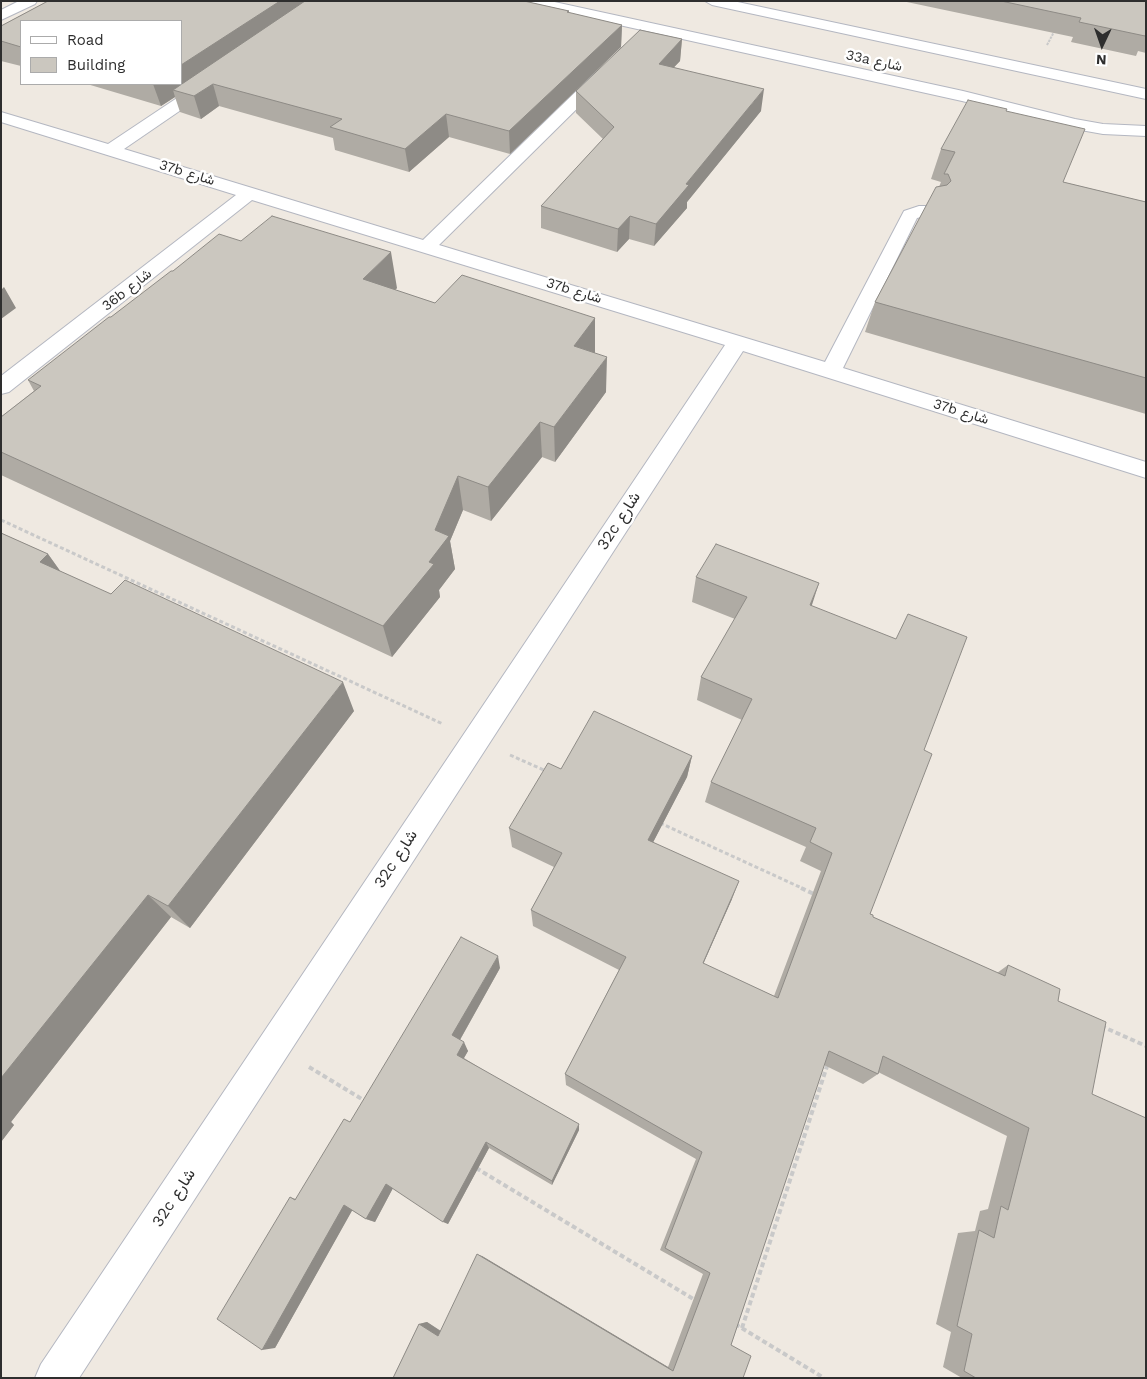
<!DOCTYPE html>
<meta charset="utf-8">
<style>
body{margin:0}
#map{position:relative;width:1147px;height:1379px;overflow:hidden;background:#efe9e1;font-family:"Work Sans",sans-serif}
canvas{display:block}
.frame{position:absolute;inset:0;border:2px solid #2e2e2e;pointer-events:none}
.legend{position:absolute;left:20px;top:20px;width:162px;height:65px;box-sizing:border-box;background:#fff;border:1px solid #ababab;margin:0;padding:6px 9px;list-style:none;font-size:15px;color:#2e2e2e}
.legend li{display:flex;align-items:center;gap:10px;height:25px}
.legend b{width:25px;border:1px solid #ababab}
.north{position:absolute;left:1077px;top:20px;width:50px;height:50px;-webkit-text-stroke:4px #fff;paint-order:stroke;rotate:183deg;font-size:14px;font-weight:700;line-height:20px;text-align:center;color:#2e2e2e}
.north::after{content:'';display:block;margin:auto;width:18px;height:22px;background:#2e2e2e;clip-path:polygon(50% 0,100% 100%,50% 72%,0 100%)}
</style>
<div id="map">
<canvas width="1147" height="1379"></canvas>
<div class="frame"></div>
<ul class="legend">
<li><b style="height:6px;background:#fff"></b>Road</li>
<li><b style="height:14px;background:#cbc7bf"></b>Building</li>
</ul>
<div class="north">N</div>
</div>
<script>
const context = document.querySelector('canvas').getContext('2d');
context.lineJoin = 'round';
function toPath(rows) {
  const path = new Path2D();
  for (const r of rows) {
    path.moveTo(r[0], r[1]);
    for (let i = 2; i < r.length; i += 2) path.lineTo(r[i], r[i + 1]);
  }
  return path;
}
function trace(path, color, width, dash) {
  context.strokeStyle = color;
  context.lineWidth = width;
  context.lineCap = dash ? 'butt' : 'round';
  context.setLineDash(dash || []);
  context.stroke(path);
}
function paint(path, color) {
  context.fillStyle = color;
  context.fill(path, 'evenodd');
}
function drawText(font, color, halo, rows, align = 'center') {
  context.font = font + ' "Work Sans",Vazirmatn,sans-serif';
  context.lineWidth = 5;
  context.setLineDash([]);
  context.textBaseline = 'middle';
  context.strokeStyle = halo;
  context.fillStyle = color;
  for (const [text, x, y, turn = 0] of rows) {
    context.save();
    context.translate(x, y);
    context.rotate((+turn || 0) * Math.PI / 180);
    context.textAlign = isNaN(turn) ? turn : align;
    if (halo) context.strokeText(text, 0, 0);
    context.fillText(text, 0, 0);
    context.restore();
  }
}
const minor = toPath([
 [19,1,37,1,35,4,1,20,1,10,19,1],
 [522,1,550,1,963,91,1075,119,1103,124,1146,126,1146,136,1103,134,1075,129,962,101,529,5,522,1],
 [705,1,733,1,1146,89,1146,99,712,5,705,1],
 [601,71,607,73,609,76,607,79,439,245,825,362,904,211,919,206,936,206,939,210,936,214,917,218,843,368,1146,462,1146,478,743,351,79,1378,35,1378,41,1364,725,345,252,200,9,392,1,394,1,376,236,195,1,122,1,112,108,144,204,80,216,80,218,83,216,86,124,149,423,240,595,73,601,71]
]);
trace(minor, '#b4b7c1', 2);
trace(toPath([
 [1047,45,1055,30]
]), '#c9c9c9', 2, [2.5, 1]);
trace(toPath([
 [1,520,443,724],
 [510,755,546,771],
 [660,823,804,889]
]), '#c9c9c9', 3, [4, 2.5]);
trace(toPath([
 [801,888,816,895],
 [1101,1026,1146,1046],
 [309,1067,365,1101],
 [476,1168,695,1300],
 [735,1324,824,1378],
 [742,1328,828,1063]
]), '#c9c9c9', 4, [5, 3]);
paint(minor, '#fff');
paint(toPath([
 [48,1,524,1,569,11,569,13,622,25,621,47,510,154,449,137,409,172,335,150,333,138,219,106,201,119,180,112,175,97,161,106,87,84,181,84,181,21,21,21,21,66,1,61,1,26],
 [902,1,1146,1,1146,53,1138,51,1136,56,1071,42,1073,37],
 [682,39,680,61,674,67,761,111,687,202,687,208,654,246,629,239,617,252,541,228,541,206,603,139,576,113,576,91],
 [1006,111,1063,182,1146,202,1146,414,865,332,875,302,939,187,941,182,931,179,941,149],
 [241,241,397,288,395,290,435,303,595,318,595,353,606,392,555,462,542,457,491,521,463,510,450,541,455,569,439,590,440,597,392,657,1,475,1,417,34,391,28,380,111,317,173,271],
 [1,533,48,554,60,571,354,711,190,928,171,917,11,1122,14,1125,1,1142],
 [696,577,812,606,924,750,870,914,873,917,997,973,1008,965,1058,1001,1092,1094,1146,1378,962,1378,943,1367,951,1332,936,1324,958,1233,975,1231,980,1211,988,1209,1007,1136,878,1072,878,1074,863,1084,824,1065,731,1345,743,1378,393,1378,419,1324,427,1322,441,1331,482,1256,668,1367,703,1274,660,1250,696,1159,566,1085,565,1074,619,970,533,926,531,910,554,867,512,847,509,828,561,769,692,756,687,777,653,842,732,899,703,964,774,996,821,871,800,861,806,847,705,802,711,782,742,720,697,700,701,677,735,619,692,602],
 [500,968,460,1040,468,1051,464,1058,579,1130,552,1185,489,1148,448,1224,393,1188,375,1222,366,1219,352,1210,275,1348,290,1197,296,1199,350,1122]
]), '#afaba4');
paint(toPath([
 [280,1,317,1,173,90,175,97,161,106,153,84,181,84,181,65],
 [622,25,621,47,510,154,509,131],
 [682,39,680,61,657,85,659,64],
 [213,84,219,106,201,119,194,96],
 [764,89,761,111,687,202,687,208,654,246,656,224,686,184],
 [446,114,449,137,409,172,405,149],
 [630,216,629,239,617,252,618,229],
 [391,252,397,288,371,314,363,279],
 [4,287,16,308,1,319,1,290],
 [595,318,595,353,574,346],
 [607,357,606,392,555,462,554,427],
 [540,422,542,457,491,521,488,487],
 [458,476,463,510,450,541,455,569,439,590,440,597,392,657,383,626,429,562,435,530],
 [48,554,71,586,40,562],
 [819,583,811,608,810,605],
 [343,682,354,711,190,928,168,906],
 [692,756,687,777,645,858,648,840],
 [739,881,732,899,697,978,703,963],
 [148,895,171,917,11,1122,14,1125,1,1142,1,1078],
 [498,956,500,968,457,1045,452,1035],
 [464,1042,468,1051,461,1063,457,1055],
 [579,1124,579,1130,552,1185,552,1181],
 [486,1142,489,1148,448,1224,443,1222],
 [386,1184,393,1188,375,1222,366,1219],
 [344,1205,353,1209,275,1348,262,1350],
 [477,1254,482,1256,668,1367,673,1371],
 [427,1322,445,1334,438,1336,419,1324]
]), '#8e8b86');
const building = toPath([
 [48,1,280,1,181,65,181,21,21,21,21,47,1,41,1,26,48,1],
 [305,1,524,1,569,11,567,12,622,25,509,131,446,114,405,149,330,127,342,119,213,84,194,96,173,90,305,1],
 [1001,1,1146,1,1146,34,1145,36,1079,22,1081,18,1001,1],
 [640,30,682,39,659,64,764,89,686,184,689,185,656,224,630,216,618,229,541,206,614,127,576,91,640,30],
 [968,100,1007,109,1006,111,1085,129,1063,182,1146,202,1146,378,875,302,936,187,947,185,951,181,948,174,944,174,955,152,941,149,968,100],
 [272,216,391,252,363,279,435,303,462,275,595,318,574,346,607,357,554,427,540,422,488,487,458,476,435,530,449,536,429,562,434,564,383,626,1,452,1,417,41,386,28,380,109,317,111,317,171,271,173,271,219,234,241,241,272,216],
 [1,533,48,554,40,562,111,594,125,580,343,682,168,906,148,895,1,1078,1,533],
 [716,544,819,583,810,605,896,639,908,614,967,637,924,750,932,754,870,914,873,915,873,917,1005,976,1008,965,1060,989,1058,1001,1106,1022,1092,1094,1146,1118,1146,1378,976,1378,964,1371,972,1334,957,1326,979,1230,994,1238,1001,1206,1008,1210,1029,1128,883,1056,878,1074,829,1051,731,1345,751,1356,743,1378,393,1378,419,1324,438,1336,477,1254,673,1371,710,1273,665,1248,702,1152,565,1074,626,957,531,910,562,853,509,828,548,763,561,769,594,711,692,756,648,840,739,881,703,963,778,998,832,853,810,842,816,828,711,782,752,699,701,677,747,597,696,577,716,544],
 [461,937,498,956,452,1035,464,1042,457,1055,579,1124,552,1181,486,1142,443,1222,386,1184,366,1219,344,1205,262,1350,217,1319,290,1197,295,1200,344,1119,350,1122,461,937]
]);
paint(building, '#cbc7bf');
trace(building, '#8e8b86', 1);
drawText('14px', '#2e2e2e', '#fff', [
 ["33a شارع",874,61,12],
 ["37b شارع",187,173,17],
 ["36b شارع",127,290,-38],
 ["37b شارع",574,291,17],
 ["37b شارع",961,412,17]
]);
drawText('16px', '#2e2e2e', '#fff', [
 ["32c شارع",619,521,-57],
 ["32c شارع",396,859,-57],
 ["32c شارع",174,1198,-57]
]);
</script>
